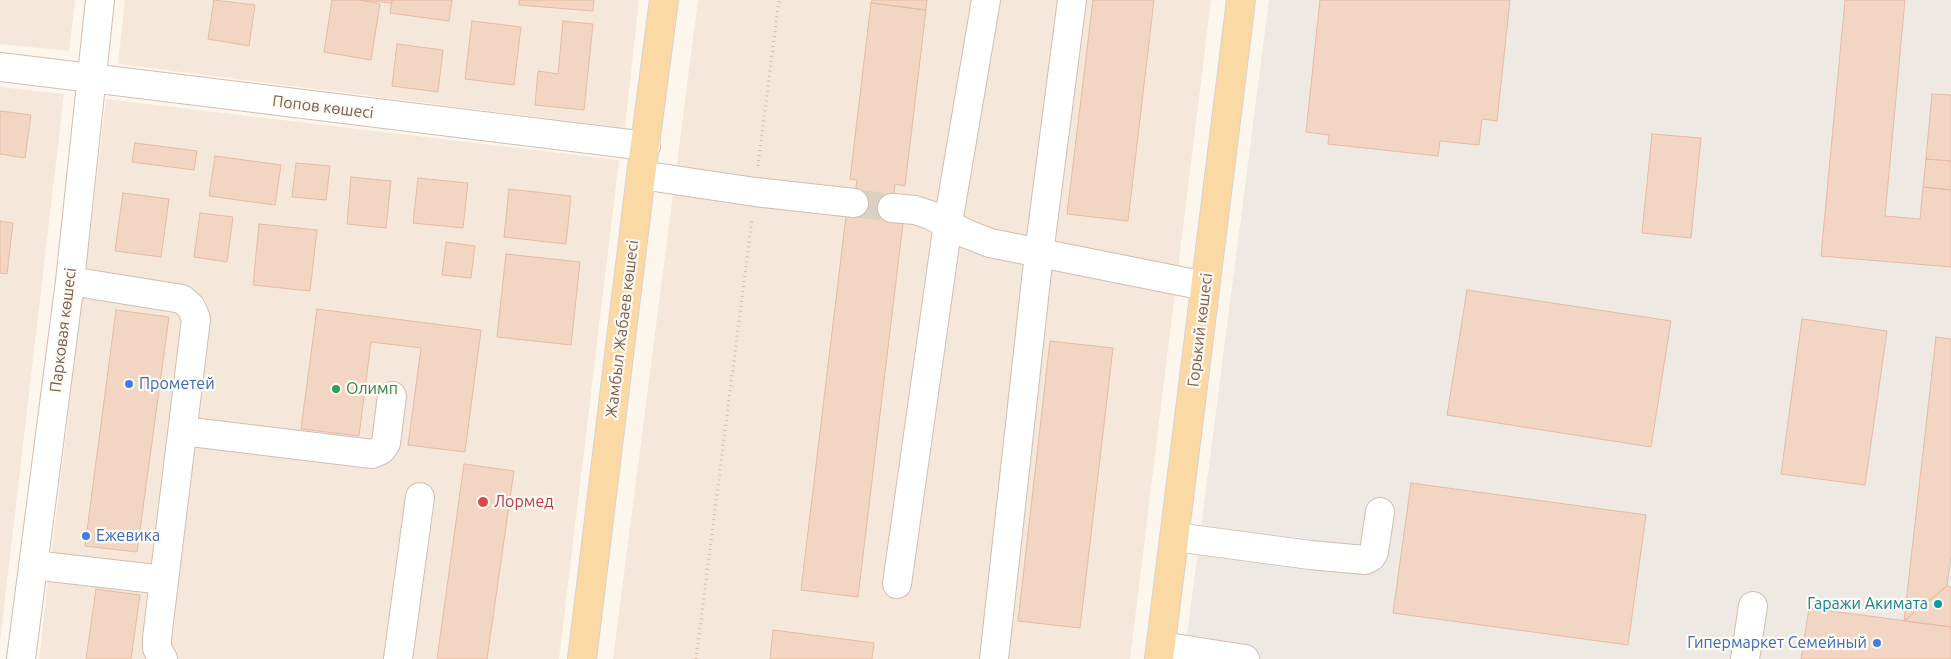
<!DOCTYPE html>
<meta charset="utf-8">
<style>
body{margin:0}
canvas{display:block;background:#fdf6ec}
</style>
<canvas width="1951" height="659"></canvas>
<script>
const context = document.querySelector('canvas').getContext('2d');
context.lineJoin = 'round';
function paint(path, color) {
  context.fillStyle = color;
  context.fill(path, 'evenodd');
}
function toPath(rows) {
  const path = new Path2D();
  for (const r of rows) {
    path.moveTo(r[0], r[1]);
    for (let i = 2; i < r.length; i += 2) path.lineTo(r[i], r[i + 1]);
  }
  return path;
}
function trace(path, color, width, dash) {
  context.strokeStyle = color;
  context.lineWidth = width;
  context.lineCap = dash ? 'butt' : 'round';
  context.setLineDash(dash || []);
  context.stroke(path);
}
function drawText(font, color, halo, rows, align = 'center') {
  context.font = font + ' Ubuntu,sans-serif';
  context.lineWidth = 4.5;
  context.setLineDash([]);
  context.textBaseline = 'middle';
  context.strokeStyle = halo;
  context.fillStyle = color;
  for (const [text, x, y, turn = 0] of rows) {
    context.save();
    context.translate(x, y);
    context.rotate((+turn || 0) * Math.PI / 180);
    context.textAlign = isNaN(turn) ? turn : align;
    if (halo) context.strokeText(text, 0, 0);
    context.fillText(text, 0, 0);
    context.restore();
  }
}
paint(toPath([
 [0,0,75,0,69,51,0,44],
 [125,0,639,0,625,128,118,64],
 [698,0,1211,0,1130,659,613,659],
 [0,87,64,94,0,642],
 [106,99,619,160,559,659,39,659]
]), '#f5e8da');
paint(toPath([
 [1269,0,1951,0,1951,659,1184,659]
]), '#efe9e4');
const building = toPath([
 [214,0,255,5,249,46,208,39,214,0],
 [332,0,360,0,380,4,371,60,324,52,332,0],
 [360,0,392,0,392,3,360,0],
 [392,0,452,0,449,21,390,13,392,0],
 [519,0,594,0,593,11,519,5,519,0],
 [872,0,927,0,926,10,871,3,872,0],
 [1093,0,1154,0,1128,221,1067,214,1093,0],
 [1320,0,1510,0,1497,121,1482,119,1479,145,1440,141,1438,156,1328,144,1329,135,1306,132,1320,0],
 [1845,0,1905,0,1885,216,1920,219,1923,187,1951,190,1951,267,1821,256,1845,0],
 [871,3,926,10,905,186,895,184,891,222,903,223,858,597,801,590,846,216,852,217,857,180,850,179,871,3],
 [472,21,521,27,514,85,465,79,472,21],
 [563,21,593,24,584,110,535,105,538,71,558,74,563,21],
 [397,44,443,50,438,92,392,86,397,44],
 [1932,94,1951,95,1951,161,1926,159,1932,94],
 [0,111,31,115,25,158,0,154,0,111],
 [1652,134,1701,138,1691,238,1642,233,1652,134],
 [135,143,197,151,194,170,132,162,135,143],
 [215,156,281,165,275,205,209,196,215,156],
 [1926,159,1951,161,1951,190,1923,187,1926,159],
 [296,163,330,166,326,200,292,197,296,163],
 [351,177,391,181,386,228,347,224,351,177],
 [418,178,468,183,463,228,413,223,418,178],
 [509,189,571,196,566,244,504,237,509,189],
 [123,193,169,199,161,257,115,251,123,193],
 [200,213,233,217,227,262,194,257,200,213],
 [0,221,13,223,7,274,0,273,0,221],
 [259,224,317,230,310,291,253,285,259,224],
 [446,242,475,246,471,278,442,275,446,242],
 [506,254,580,262,571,345,497,337,506,254],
 [1467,290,1671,321,1651,447,1447,415,1467,290],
 [317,309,481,330,465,452,408,445,421,348,371,342,359,436,301,429,317,309],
 [116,310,169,317,137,552,85,546,116,310],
 [1802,319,1887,331,1865,485,1781,474,1802,319],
 [1936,337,1951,339,1951,556,1947,586,1904,621,1936,337],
 [1050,341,1113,348,1080,628,1018,621,1050,341],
 [464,464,514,471,487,659,437,659,464,464],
 [1411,483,1646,515,1628,645,1393,613,1411,483],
 [1947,586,1951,587,1951,627,1904,621,1947,586],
 [96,589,140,595,131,659,86,659,96,589],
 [1809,608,1951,627,1951,659,1801,659,1809,608],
 [773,630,874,643,872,659,770,659,773,630]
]);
paint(building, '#f3d5c3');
trace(building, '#e6bba3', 1);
trace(toPath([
 [854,203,892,208]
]), '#dcd0c4', 28, [28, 14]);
const minor = toPath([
 [0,67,646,146],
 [641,175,755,192,854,203],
 [892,208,915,210,930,215,967,234,990,243,1205,286],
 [70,281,182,299,191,307,196,319,157,638,157,648,163,659],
 [183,431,372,454,381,450,386,443,392,396],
 [1175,537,1310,555,1365,560,1371,557,1374,552,1380,512],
 [33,565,164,580],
 [897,584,948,223,986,0],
 [1161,646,1245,659],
 [21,659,70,281,100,0],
 [398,659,420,497],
 [994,659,1039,253,1072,0],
 [1745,659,1753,606]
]);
const major = toPath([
 [582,659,641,175,664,0],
 [1159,659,1241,0]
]);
trace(minor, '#d1beb0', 30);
trace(major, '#dad1cd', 30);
trace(toPath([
 [758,166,779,0],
 [696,659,752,219]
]), '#d9b8a5', 3, [1, 4]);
trace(minor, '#fff', 28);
trace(major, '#fbd9a5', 28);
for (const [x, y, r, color] of [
 [129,384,5,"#3f7fe0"],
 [336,389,5,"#2e9e5b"],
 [483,502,6,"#e0444e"],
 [86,536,5,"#3f7fe0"],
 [1938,604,5,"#0f9aa8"],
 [1877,643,5,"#3f7fe0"]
]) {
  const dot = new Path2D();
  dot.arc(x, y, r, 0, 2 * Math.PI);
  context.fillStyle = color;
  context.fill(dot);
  trace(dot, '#fffaf3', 2);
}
drawText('16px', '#7a5c4d', '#fffaf3', [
 ["Попов көшесі",323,107,7],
 ["Жамбыл Жабаев көшесі",622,329,-83],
 ["Парковая көшесі",63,330,-83],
 ["Горький көшесі",1200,330,-83]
]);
drawText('16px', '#366cbe', '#fffaf3', [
 ["Прометей",139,384],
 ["Ежевика",96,536],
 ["Гипермаркет Семейный",1867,643,"right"]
], 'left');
drawText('16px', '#27864d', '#fffaf3', [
 ["Олимп",346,389]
], 'left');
drawText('16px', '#be3a42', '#fffaf3', [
 ["Лормед",494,502]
], 'left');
drawText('16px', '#0d838f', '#fffaf3', [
 ["Гаражи Акимата",1928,604]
], 'right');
</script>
